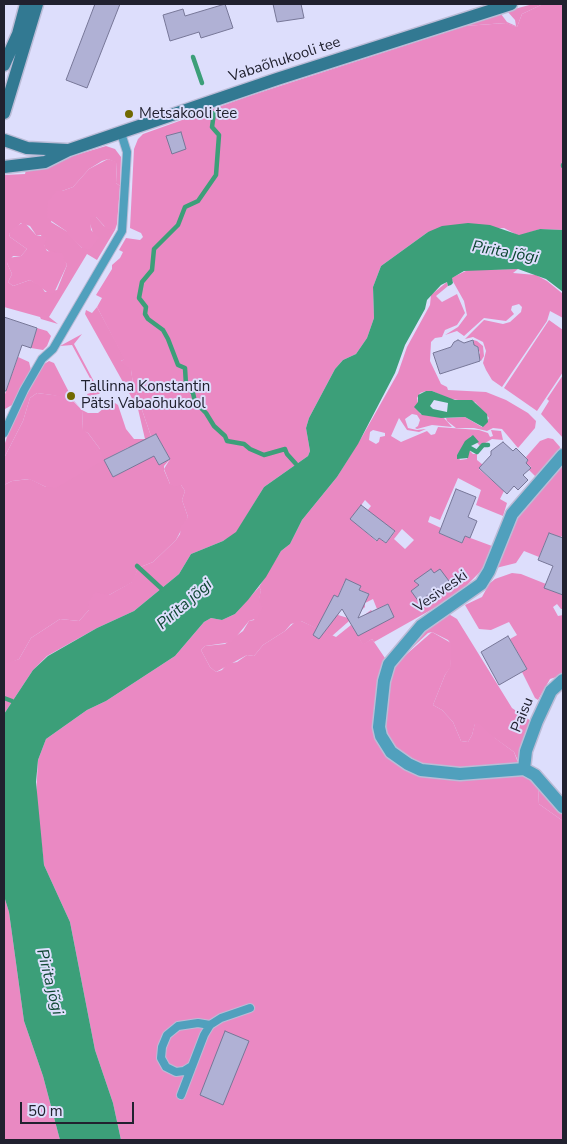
<!DOCTYPE html>
<meta charset="utf-8">
<style>
body{margin:0}
#map{position:relative;width:567px;height:1144px;overflow:hidden;background:#dddefc;font-family:"Nunito Sans",sans-serif}
canvas{display:block}
.frame{position:absolute;inset:0;border:5px solid #21212f;pointer-events:none}
.scale{position:absolute;left:20px;top:1102px;width:114px;height:22px;box-sizing:border-box;border:2px solid #21212f;border-top:0;padding-left:6px;font-size:15px;line-height:18px;white-space:nowrap;color:#21212f;-webkit-text-stroke:4px #dddefc;paint-order:stroke}
</style>
<div id="map">
<canvas width="567" height="1144"></canvas>
<div class="frame"></div>
<div class="scale">50 m</div>
</div>
<script>
const context = document.querySelector('canvas').getContext('2d');
context.lineJoin = 'round';
function paint(path, color) {
  context.fillStyle = color;
  context.fill(path, 'evenodd');
}
function toPath(rows) {
  const path = new Path2D();
  for (const r of rows) {
    path.moveTo(r[0], r[1]);
    for (let i = 2; i < r.length; i += 2) path.lineTo(r[i], r[i + 1]);
  }
  return path;
}
function trace(path, color, width, dash) {
  context.strokeStyle = color;
  context.lineWidth = width;
  context.lineCap = dash ? 'butt' : 'round';
  context.setLineDash(dash || []);
  context.stroke(path);
}
function drawText(font, color, halo, rows, align = 'center') {
  context.font = font + ' "Nunito Sans",sans-serif';
  context.lineWidth = 4;
  context.setLineDash([]);
  context.textBaseline = 'middle';
  context.strokeStyle = halo;
  context.fillStyle = color;
  for (const [text, x, y, turn = 0] of rows) {
    context.save();
    context.translate(x, y);
    context.rotate((+turn || 0) * Math.PI / 180);
    context.textAlign = isNaN(turn) ? turn : align;
    if (halo) context.strokeText(text, 0, 0);
    context.fillText(text, 0, 0);
    context.restore();
  }
}
paint(toPath([
 [533,4,543,4,522,14,517,27,505,23,465,26,501,14,507,22,516,26,515,20,507,11],
 [106,146,115,149,121,157,120,186,116,183,117,163,108,159,102,161,89,169,73,187,62,191,51,222,66,231,82,248,93,233,89,221,90,217,96,217,104,226,115,230,97,260,87,254,49,317,58,324,41,319,40,317,4,307,4,175,25,174,26,170],
 [21,223,30,226,36,235,41,235,45,248,51,253,56,253,66,263,67,265,57,290,45,292,41,286,30,280,13,286,8,282,12,274,7,263,13,256,21,256,27,249,10,237,9,234],
 [518,269,513,273,536,275,547,281,563,294,563,318,550,311,547,321,502,387,492,380,486,370,483,363,486,351,483,342,473,337,465,339,484,320,503,324,510,322,521,312,522,307,519,304,512,306,511,310,514,314,506,321,484,318,464,336,457,331,445,335,458,327,467,315,464,301,451,278,468,270],
 [447,282,448,286,436,296,442,302,457,294,465,313,457,325,445,330,442,337,435,338,431,342,430,361,441,384,447,387,448,390,486,392,506,400,528,413,536,421,535,428,518,448,502,429,493,428,487,431,474,428,456,428,447,421,446,418,465,417,482,427,489,418,475,402,450,399,432,391,426,391,420,393,417,398,420,414,444,418,452,427,432,425,417,429,415,428,418,426,420,420,417,415,412,414,405,419,408,428,417,430,426,429,419,432,407,430,399,418,391,436,401,442,427,431,431,435,435,434,438,427,479,430,488,433,490,437,493,436,491,430,501,431,503,440,492,439,480,446,471,436,457,455,460,460,467,459,469,450,473,454,477,454,477,460,483,465,479,469,504,491,500,499,507,503,503,516,476,505,481,490,458,478,440,520,430,516,428,522,441,528,439,533,462,543,465,536,492,546,482,570,466,586,468,589,374,642,372,639,363,645,351,625,371,610,382,623,388,620,386,616,392,613,388,604,377,609,373,599,365,603,365,607,332,636,301,621,291,624,285,631,263,645,254,656,247,655,216,672,210,667,201,650,205,646,225,644,243,631,249,621,254,620,261,590,259,587,281,551,290,544,302,520,337,477,363,435,398,373,407,347,430,305,431,295],
 [373,430,385,433,385,436,380,437,379,442,376,444,369,440,370,432],
 [365,500,371,506,367,511,395,532,386,543,379,538,376,541,351,519],
 [402,529,414,540,405,549,394,539],
 [344,583,369,594,365,603,348,618,338,615,343,602,337,599],
 [97,307,125,359,121,361,131,369,133,384,151,436,145,440,159,465,170,459,164,466,164,470,170,484,181,485,185,491,182,500,188,517,176,540,153,562,138,568,133,582,109,595,89,610,79,621,60,619,31,638,19,659,8,664,4,664,4,485,12,481,30,479,46,487,100,449,88,433,83,431,82,410,88,413,98,413,110,403,115,403,118,405,126,429,134,439,145,439,138,409,85,314,86,310,92,313],
 [129,447,138,464,113,477,104,460],
 [549,320,563,330,563,372,537,411,504,388],
 [37,328,47,331,51,336,47,346,43,350,31,348],
 [82,334,74,344,99,391,106,384,108,384,99,394,88,396,87,394,97,391,72,345,60,346],
 [473,340,477,341,483,346,484,356,481,361,478,356,480,353,478,347,474,345],
 [18,357,29,362,31,370,12,405,5,409,4,397],
 [49,361,54,363,73,400,79,406,71,399,52,395,37,393,30,398,23,421,4,458,4,446,13,419,44,364],
 [563,375,563,438,541,414,549,401,547,399],
 [548,438,553,439,560,447,559,451,537,478,529,470,531,467,526,463,528,460,526,457,540,441],
 [563,464,563,536,560,537,549,533,539,557,524,551,516,563,496,568,516,517],
 [512,573,521,574,546,584,545,588,563,595,563,609,561,609,557,604,553,607,558,616,563,615,563,675,550,679,538,700,535,698,522,672,527,669,510,639,517,635,509,622,491,630,479,629,465,605,482,597,489,584,495,579],
 [447,613,457,619,512,708,531,721,519,763,514,752,475,724,472,735,468,742,461,741,453,722,442,710,433,705,445,675,450,667,451,644,448,640,432,632,428,633,399,660,425,628],
 [538,787,563,812,563,821,539,804],
 [4,896,9,912,24,1021,43,1076,60,1140,4,1140]
]), '#e989c2');
paint(toPath([
 [543,4,563,4,563,230,540,229,519,236,504,228,428,232,381,266,373,287,374,318,367,338,356,354,343,360,335,369,309,418,306,428,310,451,308,456,264,487,236,533,223,541,191,554,179,574,134,611,97,628,47,656,33,670,4,714,4,664,19,659,31,638,60,619,79,621,89,610,88,602,95,592,109,595,132,582,138,568,153,562,176,540,180,534,181,526,188,517,182,500,185,491,181,485,174,487,170,484,164,469,170,459,156,434,151,436,133,384,131,370,120,362,124,359,97,307,102,298,96,295,112,269,112,265,120,258,123,252,119,250,126,238,140,240,143,237,141,233,130,228,134,149,138,139,143,134,249,96,465,26,506,23,517,27,522,14],
 [108,159,117,162,116,183,120,186,117,224,115,230,107,229,96,217,90,217,91,230,99,238,90,250,82,248,68,235,66,231,47,218,48,201,56,191,62,191,73,187,89,169],
 [24,222,36,235,46,237,46,240,44,244,47,251,62,253,63,256,67,265,54,293,50,294,30,280,13,286,8,282,12,274,7,263,8,258,21,256,27,249,10,237,9,234,13,228],
 [37,393,61,396,71,399,82,410,83,430,88,433,100,449,104,460,56,488,46,487,29,479,12,481,4,485,4,458,23,421,30,398],
 [259,587,261,590,259,601,263,607,258,618,249,621,232,642,205,646,201,650,210,667,216,672,222,670,227,664,237,662,247,655,254,656,263,645,285,631,296,621,301,621,336,637,351,625,363,644,372,639,387,661,401,659,432,632,451,643,451,659,450,668,445,675,433,705,442,710,453,722,461,741,468,742,472,735,475,723,480,724,495,738,514,752,517,760,538,787,539,804,563,821,563,1140,121,1140,113,1103,95,1050,70,922,44,865,36,798,38,760,46,739,87,710,106,701,175,656,204,622,211,618,222,620,235,614]
]), '#ea89c3');
paint(toPath([
 [468,223,490,225,519,235,540,229,563,230,563,292,546,279,518,269,464,271,452,278,453,283,451,285,448,286,447,282,441,285,427,300,425,309,405,345,395,373,358,444,337,477,302,520,290,544,281,551,266,577,248,600,235,614,222,620,211,618,204,622,175,656,106,701,87,710,46,739,38,760,36,782,44,865,70,922,95,1050,113,1103,121,1140,60,1140,43,1076,24,1021,9,912,4,896,4,714,33,670,48,656,97,628,134,611,179,574,191,554,223,541,236,532,264,487,308,456,310,451,306,428,309,418,335,369,343,360,356,354,367,338,374,318,373,287,381,266,428,232,442,226],
 [426,391,432,391,455,400,472,400,487,414,488,422,483,427,465,417,441,418,422,415,414,407,418,402,418,395],
 [434,400,448,403,447,412,433,409,430,406],
 [473,435,479,442,471,446,468,458,457,459,457,455,465,441]
]), '#3c9f79');
trace(toPath([
 [193,57,202,83],
 [214,113,212,127,219,135,216,175,198,201,185,207,178,225,154,249,152,270,142,282,139,298,146,307,145,314,148,319,163,330,168,339,178,365,185,368,186,385,193,393,195,402,206,413,214,426,225,436,227,441,244,444,250,449,264,455,285,449,287,454,296,464],
 [563,165,563,166],
 [470,448,477,452,483,445,488,445],
 [137,566,162,589],
 [4,698,12,701]
]), '#3c9f79', 4.5);
const building = toPath([
 [95,4,120,4,87,88,66,80,95,4],
 [225,4,233,28,201,38,199,32,170,41,163,15,183,9,185,16,225,4],
 [273,4,301,4,304,18,277,22,273,4],
 [181,132,186,149,172,154,166,136,181,132],
 [4,317,37,328,31,348,22,345,6,391,4,391,4,317],
 [458,340,464,343,473,340,474,345,478,347,480,361,440,374,433,353,451,347,454,342,458,340],
 [156,434,170,459,159,465,154,456,113,477,104,460,156,434],
 [503,442,513,451,516,448,528,460,526,463,531,468,523,475,528,480,518,490,514,486,507,494,479,468,491,455,491,451,503,442],
 [456,489,476,497,468,517,477,521,470,538,465,536,462,543,439,533,456,489],
 [361,505,395,531,386,543,379,538,377,541,350,519,361,505],
 [549,533,563,538,563,595,544,588,553,566,538,560,549,533],
 [431,569,434,573,440,569,452,585,441,593,437,588,419,602,411,591,419,585,414,581,431,569],
 [346,579,361,586,359,590,369,594,358,618,388,604,394,617,358,636,342,609,319,639,313,635,334,595,338,597,346,579],
 [508,636,527,669,499,685,481,652,508,636],
 [225,1031,249,1041,223,1105,200,1095,225,1031]
]);
paint(building, '#b0b1d5');
trace(building, '#777798', 1);
const lane = toPath([
 [4,433,24,390,42,359,53,349,122,231,127,152,121,133],
 [192,1066,184,1071,176,1072,166,1067,161,1058,162,1047,167,1035,178,1026,198,1023,210,1025],
 [181,1095,204,1035,210,1025,221,1018,250,1008]
]);
const street = toPath([
 [563,455,512,514,489,571,481,584,421,626,389,664,384,681,379,727,381,736,391,752,408,764,421,770,460,774,524,769,535,775,563,807],
 [524,769,526,751,537,721,551,691,563,680]
]);
const secondary = toPath([
 [4,65,18,34,26,4],
 [4,113,37,4],
 [4,140,27,148,67,150],
 [4,167,45,162,69,150,277,79,511,4]
]);
trace(lane, '#bbbcd7', 10);
trace(street, '#bbbcd7', 15);
trace(secondary, '#bbbcd7', 15);
trace(lane, '#50a0bd', 8);
trace(street, '#50a0bd', 12);
trace(secondary, '#327992', 12);
for (const [x, y, r, color] of [
 [129,114,5,"#716901"],
 [71,396,5,"#716901"]
]) {
  const dot = new Path2D();
  dot.arc(x, y, r, 0, 2 * Math.PI);
  context.fillStyle = color;
  context.fill(dot);
  trace(dot, '#dddefc', 2);
}
drawText('15px', '#21212f', '#dddefc', [
 ["Vabaõhukooli tee",285,60,-18],
 ["Vesiveski",441,592,-35],
 ["Paisu",523,715,-68]
]);
drawText('15px', '#21212f', '#dddefc', [
 ["Metsakooli tee",139,114],
 ["Tallinna Konstantin",81,387],
 ["Pätsi Vabaõhukool",81,404]
], 'left');
drawText('italic 16px', '#0e4632', '#dddefc', [
 ["Pirita jõgi",505,253,10],
 ["Pirita jõgi",185,605,-41],
 ["Pirita jõgi",49,982,76]
]);
</script>
